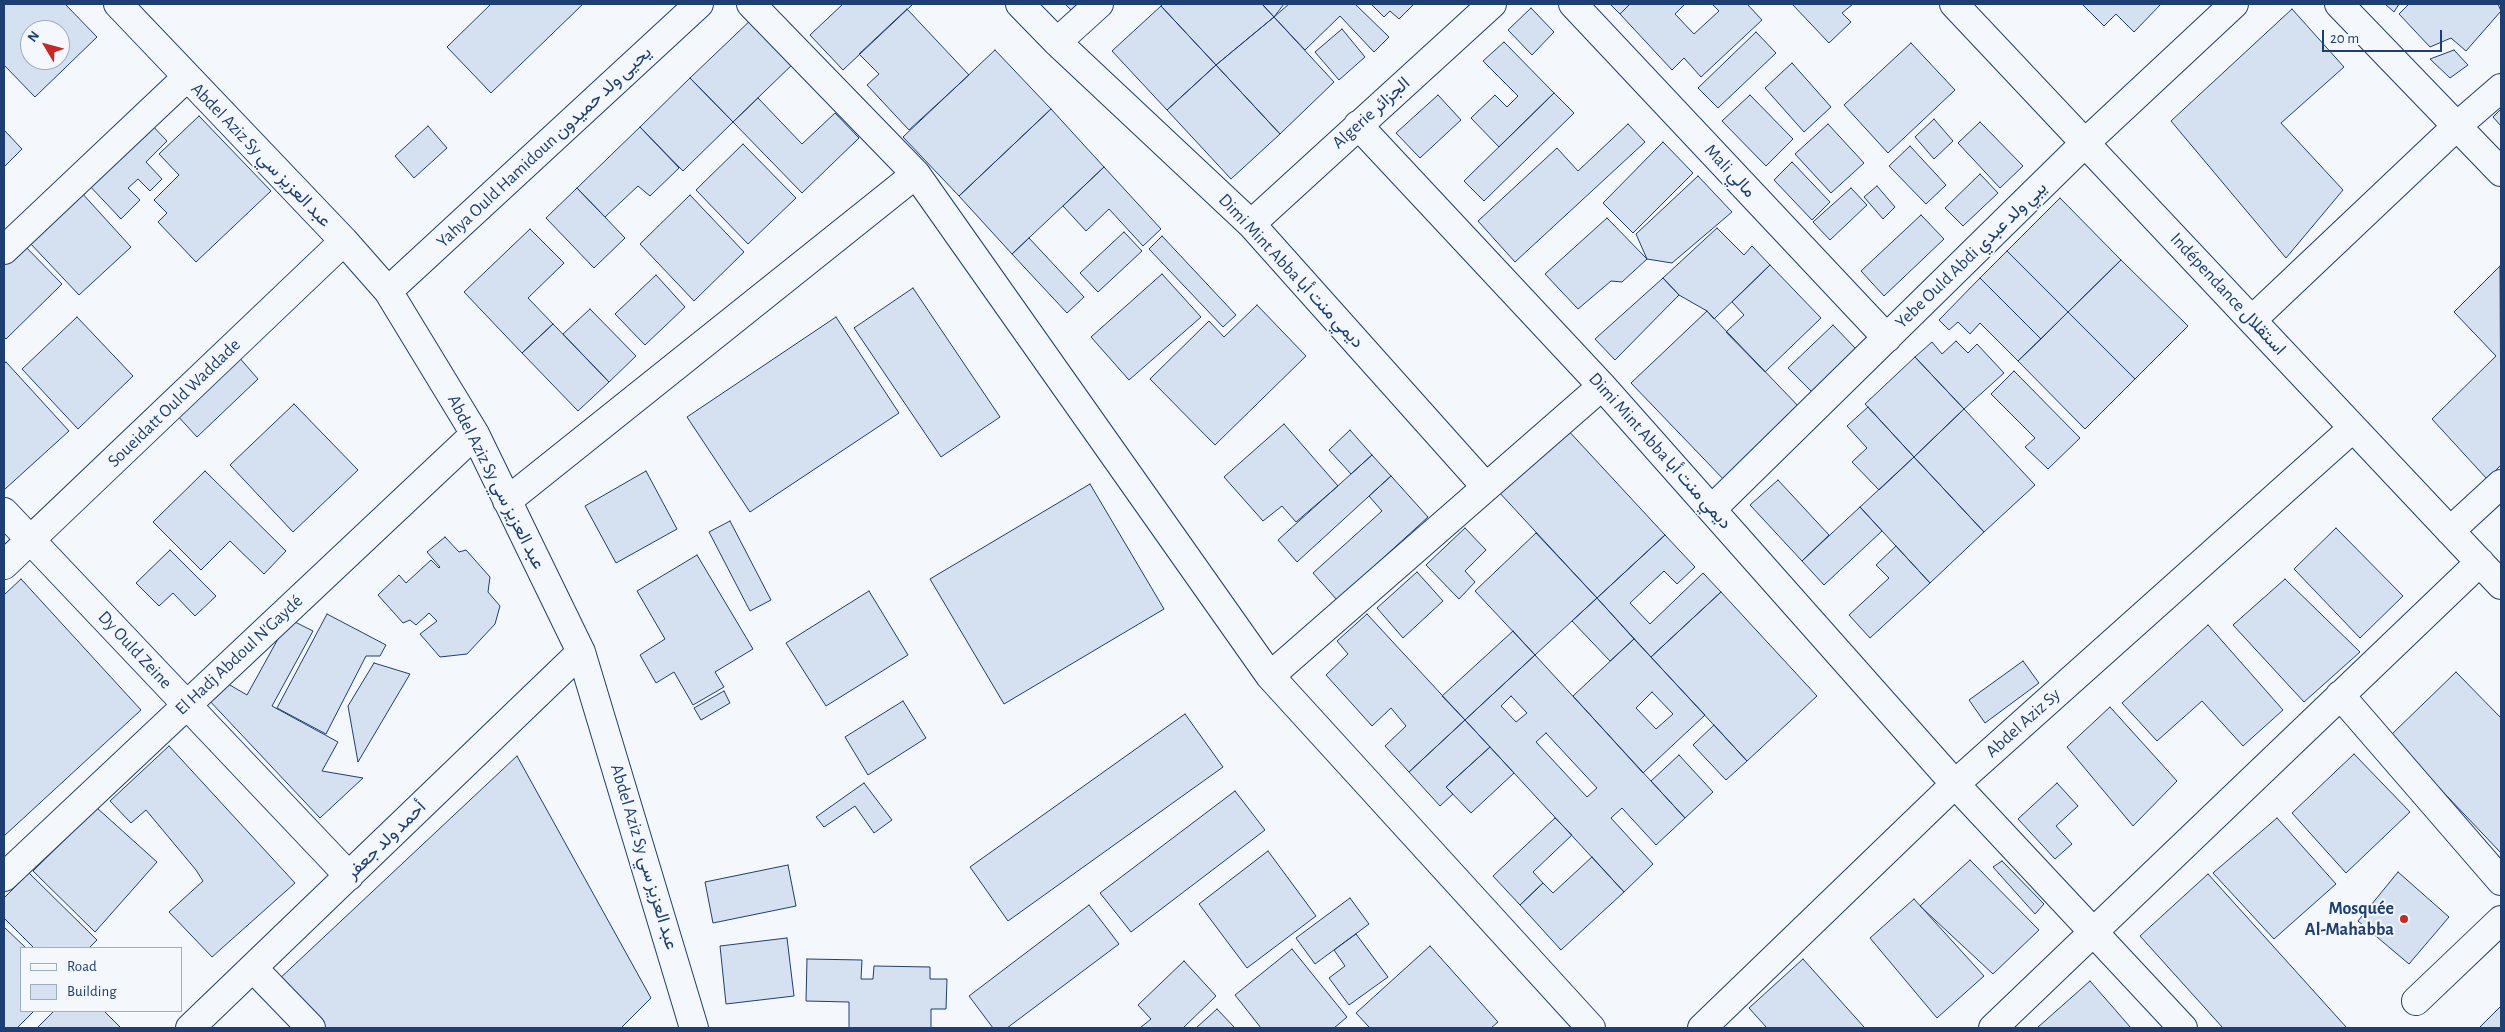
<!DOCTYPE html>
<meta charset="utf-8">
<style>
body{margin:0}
#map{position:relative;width:2505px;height:1032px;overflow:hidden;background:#f4f7fb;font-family:"Alegreya Sans",sans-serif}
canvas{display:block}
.frame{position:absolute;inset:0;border:5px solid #1d3f73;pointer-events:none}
.legend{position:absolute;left:20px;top:947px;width:162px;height:65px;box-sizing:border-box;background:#f4f7fb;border:1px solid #9eadc5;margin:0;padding:6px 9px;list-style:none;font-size:15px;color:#1d3f73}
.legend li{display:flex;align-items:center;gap:10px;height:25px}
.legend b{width:25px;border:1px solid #9eadc5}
.north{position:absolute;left:20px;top:20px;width:50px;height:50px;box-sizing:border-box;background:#f4f7fb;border:1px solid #9eadc5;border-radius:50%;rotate:307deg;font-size:14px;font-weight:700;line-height:20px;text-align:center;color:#1d3f73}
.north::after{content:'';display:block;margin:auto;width:18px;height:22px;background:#c62828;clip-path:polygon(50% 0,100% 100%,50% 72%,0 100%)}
.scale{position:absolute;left:2322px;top:30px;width:120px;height:22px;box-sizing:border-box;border:2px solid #1d3f73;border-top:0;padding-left:6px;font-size:15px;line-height:18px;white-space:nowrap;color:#1d3f73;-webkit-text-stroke:4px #f4f7fb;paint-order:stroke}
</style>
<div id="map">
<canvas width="2505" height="1032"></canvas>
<div class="frame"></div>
<ul class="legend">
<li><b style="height:6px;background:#f4f7fb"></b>Road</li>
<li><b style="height:14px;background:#d5e0f0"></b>Building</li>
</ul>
<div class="north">N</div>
<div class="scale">20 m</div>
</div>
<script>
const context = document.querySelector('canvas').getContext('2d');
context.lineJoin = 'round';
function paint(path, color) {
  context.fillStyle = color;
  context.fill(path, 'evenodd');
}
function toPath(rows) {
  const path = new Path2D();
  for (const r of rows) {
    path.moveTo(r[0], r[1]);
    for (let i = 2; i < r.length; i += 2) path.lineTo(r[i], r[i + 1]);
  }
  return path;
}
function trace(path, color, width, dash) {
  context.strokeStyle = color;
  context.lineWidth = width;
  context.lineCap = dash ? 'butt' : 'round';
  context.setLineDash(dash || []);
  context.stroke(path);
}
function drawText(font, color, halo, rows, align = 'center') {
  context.font = font + ' "Alegreya Sans",Vazirmatn,sans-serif';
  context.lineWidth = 4;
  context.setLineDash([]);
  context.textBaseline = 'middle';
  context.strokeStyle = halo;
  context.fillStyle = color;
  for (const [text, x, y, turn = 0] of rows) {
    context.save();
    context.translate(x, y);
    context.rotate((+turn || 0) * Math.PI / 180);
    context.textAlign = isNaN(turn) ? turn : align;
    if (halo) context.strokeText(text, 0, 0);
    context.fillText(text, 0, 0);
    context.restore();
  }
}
const building = toPath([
 [4,4,65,4,97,37,35,97,4,65,4,4],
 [30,30,60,30,60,60,30,60,30,30],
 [491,4,583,4,491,93,447,47,491,4],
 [843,4,913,4,843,70,810,35,843,4],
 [1065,4,1077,4,1071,10,1065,4],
 [1163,4,1262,4,1274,17,1216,65,1161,6,1163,4],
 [1262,4,1284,4,1274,17,1262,4],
 [1289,4,1355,4,1389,37,1374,52,1340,16,1305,50,1274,17,1289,4],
 [1371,4,1414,4,1399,19,1390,11,1384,17,1371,4],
 [1610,4,1630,4,1620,14,1610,4],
 [1630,4,1685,4,1675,14,1694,34,1719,11,1712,4,1747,4,1762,20,1701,77,1684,58,1672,70,1620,14,1630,4],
 [1792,4,1853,4,1842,13,1851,22,1829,43,1792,4],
 [2082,4,2161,4,2134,32,2116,14,2104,26,2082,4],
 [2385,4,2399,4,2394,12,2385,4],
 [2409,4,2498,4,2501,11,2466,51,2451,38,2430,47,2399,14,2409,4],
 [1161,6,1216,65,1167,110,1112,51,1161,6],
 [1531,8,1554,32,1532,55,1508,30,1531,8],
 [907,9,969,75,909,130,867,85,879,74,859,54,907,9],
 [2292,9,2344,67,2281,123,2343,190,2286,258,2171,121,2292,9],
 [755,16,797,60,733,122,690,78,755,16],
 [1274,17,1334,82,1280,134,1216,65,1274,17],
 [1342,29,1365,57,1339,80,1315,52,1342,29],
 [1756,32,1776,53,1718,108,1698,88,1756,32],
 [1504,42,1554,93,1499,147,1471,118,1495,95,1507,107,1518,96,1483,61,1504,42],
 [1911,43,1955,90,1888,153,1844,105,1911,43],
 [995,50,1051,109,959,196,903,137,995,50],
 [2454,50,2468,65,2450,78,2430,59,2454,50],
 [1792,63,1831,107,1804,132,1765,88,1792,63],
 [1216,65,1280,134,1231,179,1167,110,1216,65],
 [690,78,733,122,683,171,640,127,690,78],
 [1554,93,1574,113,1484,201,1464,181,1554,93],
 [1438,95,1461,120,1420,158,1396,133,1438,95],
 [1750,95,1793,139,1766,166,1722,121,1750,95],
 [758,98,802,144,835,113,859,138,802,193,733,122,758,98],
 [1051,109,1104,167,1012,254,959,196,1051,109],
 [2501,109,2501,126,2493,117,2501,109],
 [199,116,271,191,196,262,158,222,167,213,154,200,179,175,159,154,199,116],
 [1934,119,1953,141,1934,159,1915,137,1934,119],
 [148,121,167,141,146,162,162,179,150,191,138,179,128,188,140,200,121,219,86,182,148,121],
 [1980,122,2023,166,2000,188,1958,143,1980,122],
 [1628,124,1645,142,1515,262,1478,221,1557,148,1578,171,1628,124],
 [1828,124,1864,163,1831,193,1795,154,1828,124],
 [428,126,447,148,414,178,395,156,428,126],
 [640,127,679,168,650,196,638,186,605,217,577,188,640,127],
 [4,130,22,149,4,167,4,130],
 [1663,142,1693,173,1633,233,1603,203,1663,142],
 [743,144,796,198,748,244,696,190,743,144],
 [1910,146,1946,185,1926,204,1889,166,1910,146],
 [1792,162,1830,202,1812,220,1774,180,1792,162],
 [1104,167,1161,229,1143,246,1109,209,1086,231,1063,206,1104,167],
 [1980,174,1998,193,1963,226,1945,208,1980,174],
 [1698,176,1732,212,1672,263,1647,259,1636,234,1698,176],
 [1877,186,1895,207,1883,219,1864,197,1877,186],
 [577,188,625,238,594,268,546,218,577,188],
 [1851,188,1867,205,1830,240,1813,222,1851,188],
 [80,191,131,247,79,295,29,242,80,191],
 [690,195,744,252,694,301,640,244,690,195],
 [2060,198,2121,260,2068,312,2007,251,2060,198],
 [1921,215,1944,239,1884,296,1861,271,1921,215],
 [1607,218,1647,259,1622,282,1611,281,1578,309,1545,274,1607,218],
 [1717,228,1744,255,1752,246,1770,265,1714,319,1707,311,1679,295,1663,278,1717,228],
 [530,229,564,263,528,298,553,324,522,353,464,292,530,229],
 [1124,232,1142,251,1098,292,1080,273,1124,232],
 [1162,236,1236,315,1223,327,1149,249,1162,236],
 [1029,238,1084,297,1067,313,1012,254,1029,238],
 [21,242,62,284,6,339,4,337,4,259,21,242],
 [2007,251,2068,312,2041,339,1980,278,2007,251],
 [2121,260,2188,326,2135,379,2068,312,2121,260],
 [1770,265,1821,318,1765,372,1726,332,1744,315,1732,302,1770,265],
 [2500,266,2501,465,2487,479,2432,419,2496,356,2454,312,2500,266],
 [1162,274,1201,317,1129,380,1091,337,1162,274],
 [656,275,685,307,645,345,615,314,656,275],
 [1663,278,1679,295,1615,360,1595,339,1663,278],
 [1980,278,2041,339,2018,361,1980,323,1970,334,1958,322,1949,330,1939,320,1980,278],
 [913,288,1000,417,941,457,854,328,913,288],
 [1257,305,1306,356,1215,445,1150,379,1209,321,1224,337,1257,305],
 [590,309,636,356,609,382,563,334,590,309],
 [1707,311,1802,410,1727,483,1631,383,1707,311],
 [2068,312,2135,379,2085,429,2018,361,2068,312],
 [77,317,133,376,78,429,22,369,77,317],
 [836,317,899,413,750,512,687,417,836,317],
 [553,324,609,382,578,411,522,353,553,324],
 [1833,325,1856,349,1812,392,1788,368,1833,325],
 [1956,341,1968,353,1977,344,2004,373,1964,409,1915,357,1932,342,1942,354,1956,341],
 [237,355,258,379,197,437,175,413,237,355],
 [1915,357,1964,409,1914,457,1865,404,1915,357],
 [6,362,69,431,4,490,4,364,6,362],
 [2014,371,2080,438,2048,469,2025,447,2035,438,1991,394,2014,371],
 [294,404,358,470,293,532,230,465,294,404],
 [1868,407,1914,457,1879,490,1852,462,1867,448,1847,426,1868,407],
 [1964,409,2035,485,1984,532,1914,457,1964,409],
 [1284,424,1338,486,1296,522,1282,506,1263,521,1224,477,1284,424],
 [1565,427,1665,535,1597,598,1497,490,1565,427],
 [1350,430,1372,455,1351,474,1329,450,1350,430],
 [1372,455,1391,476,1297,562,1278,540,1372,455],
 [1914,457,1984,532,1930,583,1860,507,1914,457],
 [205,471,286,551,264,574,230,541,201,570,153,522,205,471],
 [646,471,677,529,616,563,585,506,646,471],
 [1391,476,1428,517,1337,600,1313,573,1382,511,1369,496,1391,476],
 [1778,480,1829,535,1802,561,1750,505,1778,480],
 [1090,484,1164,609,1004,704,930,579,1090,484],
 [1860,507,1882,531,1824,585,1802,561,1860,507],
 [730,521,771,600,750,611,709,532,730,521],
 [1465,528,1486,550,1465,571,1475,582,1459,599,1426,565,1465,528],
 [2336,528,2403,596,2360,638,2294,569,2336,528],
 [1536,533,1597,598,1535,655,1475,591,1536,533],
 [1665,535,1695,567,1677,584,1664,571,1630,603,1650,624,1703,573,1721,592,1651,657,1597,598,1665,535],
 [445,537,459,552,466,550,490,577,488,592,500,606,495,624,467,654,440,657,420,634,437,621,429,613,416,625,410,620,403,623,378,595,399,575,406,583,431,560,439,568,440,567,427,552,445,537],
 [1896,546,1930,583,1870,638,1849,615,1889,578,1876,565,1896,546],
 [170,550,216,596,195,616,173,593,159,606,136,583,170,550],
 [697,555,753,649,715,672,724,687,693,705,674,672,656,683,640,655,665,639,637,591,697,555],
 [1417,572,1443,601,1403,638,1377,608,1417,572],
 [21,579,141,710,4,836,4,595,21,579],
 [2285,579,2360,652,2304,702,2233,625,2285,579],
 [869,591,908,655,826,706,786,643,869,591],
 [1721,592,1817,696,1747,761,1651,657,1721,592],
 [1597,598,1634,639,1610,661,1572,621,1597,598],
 [327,614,386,645,380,656,366,656,326,734,277,708,327,614],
 [1367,614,1465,720,1409,772,1385,746,1406,726,1391,708,1372,726,1326,675,1348,654,1337,641,1367,614],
 [289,619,313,631,272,706,338,742,322,771,363,778,320,818,206,697,223,681,247,695,289,619],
 [2208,625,2283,710,2243,746,2202,701,2157,741,2122,703,2208,625],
 [1513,631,1535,655,1465,720,1442,696,1513,631],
 [1634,639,1705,715,1643,773,1573,696,1634,639],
 [1652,692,1673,714,1656,729,1636,708,1652,692],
 [1535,655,1685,818,1656,845,1622,808,1611,818,1653,864,1624,892,1465,720,1535,655],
 [1511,696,1527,713,1516,722,1501,706,1511,696],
 [1546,733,1597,788,1587,797,1536,742,1546,733],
 [2023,661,2039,683,1985,723,1969,700,2023,661],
 [374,663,410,674,358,762,348,706,374,663],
 [2456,672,2501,718,2501,853,2390,736,2456,672],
 [724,691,730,703,701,720,694,708,724,691],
 [903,701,926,738,868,775,845,737,903,701],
 [2110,707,2177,781,2133,826,2067,747,2110,707],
 [1185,714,1223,767,1008,921,970,867,1185,714],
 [1465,720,1490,747,1446,787,1453,794,1440,806,1409,772,1465,720],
 [1714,725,1747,761,1726,780,1693,745,1714,725],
 [169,746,295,883,212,957,169,912,203,881,196,870,146,810,131,823,110,801,169,746],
 [1490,747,1514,773,1471,813,1446,787,1490,747],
 [2354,754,2410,812,2346,873,2292,813,2354,754],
 [1679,755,1713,792,1685,818,1651,781,1679,755],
 [517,756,651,998,621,1028,324,1028,276,982,517,756],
 [864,783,892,820,874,833,855,806,824,827,816,817,864,783],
 [2057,783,2078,806,2056,826,2072,844,2055,859,2018,819,2057,783],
 [1235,791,1265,830,1131,932,1100,893,1235,791],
 [97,808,157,862,95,932,33,871,97,808],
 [1555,818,1572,835,1533,872,1543,883,1520,905,1493,876,1555,818],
 [2277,818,2336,884,2274,939,2213,873,2277,818],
 [1268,851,1316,916,1247,968,1199,904,1268,851],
 [1592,857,1624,892,1561,950,1520,905,1543,883,1553,893,1592,857],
 [1970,860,2039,930,1993,974,1920,906,1970,860],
 [2002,861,2044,904,2035,914,1993,867,2002,861],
 [788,865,796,906,713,923,705,882,788,865],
 [2398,872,2449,917,2409,964,2358,921,2398,872],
 [29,873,97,940,89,948,34,948,4,918,4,898,29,873],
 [2208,874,2347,1028,2223,1028,2140,936,2208,874],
 [1350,898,1369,924,1315,964,1296,938,1350,898],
 [1914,899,1984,976,1937,1018,1870,938,1914,899],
 [1089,905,1119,944,1007,1028,993,1028,969,996,1089,905],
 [4,927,26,948,21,948,21,1011,34,1011,17,1028,4,1028,4,927],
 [1356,934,1388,977,1349,1005,1329,978,1345,966,1334,950,1356,934],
 [787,938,794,996,726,1004,720,946,787,938],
 [1430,946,1498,1022,1491,1028,1370,1028,1356,1013,1430,946],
 [1292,949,1347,1017,1334,1028,1261,1028,1235,995,1292,949],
 [807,959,862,960,861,979,873,979,874,966,930,967,930,979,947,979,946,1009,931,1009,931,1028,849,1028,849,1002,806,1001,807,959],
 [1803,959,1864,1027,1862,1028,1767,1028,1749,1008,1803,959],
 [1184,961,1216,996,1183,1028,1140,1028,1151,1019,1138,1005,1184,961],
 [2090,981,2131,1028,2037,1028,2090,981],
 [2501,1006,2501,1028,2479,1028,2501,1006],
 [1217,1009,1235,1028,1196,1028,1217,1009],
 [54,1011,104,1011,121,1028,37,1028,54,1011]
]);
paint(building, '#d5e0f0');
trace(building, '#1d3f73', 1);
const minor = toPath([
 [118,4,344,241,388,291,475,434,581,652,694,1028],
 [751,4,916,174,1270,676,1591,1028],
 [1020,4,1057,42,1251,224,1486,487],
 [1573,4,1887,338],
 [1954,4,2501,585],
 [2339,4,2501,172],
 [1057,42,1099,4],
 [1358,125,1602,386,1955,784,2183,1028],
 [1251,224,1492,4],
 [4,250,186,78],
 [388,291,699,4],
 [2252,320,2457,126,2501,88],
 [507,501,916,174],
 [1712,509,2085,143,2234,4],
 [4,512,349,876],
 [2450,531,2501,484],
 [4,565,344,241],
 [1270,676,1602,386],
 [2340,695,2501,881],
 [4,877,475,434],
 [253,968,311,1028],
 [2416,1001,2501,920],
 [190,1028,581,652],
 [1702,1028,1955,784,2353,428],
 [1993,1028,2480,562]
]);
trace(minor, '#1d3f73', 30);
trace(minor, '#f4f7fb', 28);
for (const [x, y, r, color] of [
 [2404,919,5,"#c62828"]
]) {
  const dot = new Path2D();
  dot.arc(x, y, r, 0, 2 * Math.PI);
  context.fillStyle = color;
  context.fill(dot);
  trace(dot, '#f4f7fb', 2);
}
drawText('18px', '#1d3f73', '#f4f7fb', [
 ["Algerie الجزائر",1371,113,-42],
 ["Yahya Ould Hamidoun يحيى ولد حميدون",544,147,-43],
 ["Abdel Aziz Sy عبد العزيز سي",261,155,46],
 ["Mali مالي",1730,171,47],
 ["Yebe Ould Abdi يبي ولد عبدي",1971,255,-44],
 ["Dimi Mint Abba ديمي منت أبا",1291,271,47],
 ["Indépendance استقلال",2228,294,47],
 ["Soueidatt Ould Waddade",174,403,-44],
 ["Dimi Mint Abba ديمي منت أبا",1660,451,48],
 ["Abdel Aziz Sy عبد العزيز سي",496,482,63],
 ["Dy Ould Zeine",135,650,47],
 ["El Hadj Abdoul N'Gaydé",239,655,-43],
 ["Abdel Aziz Sy",2023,723,-42],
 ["أحمد ولد جعفر",386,840,-44],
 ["Abdel Aziz Sy عبد العزيز سي",644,857,73]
]);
drawText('bold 18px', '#1d3f73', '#f4f7fb', [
 ["Mosquée",2394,909],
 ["Al-Mahabba",2394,930]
], 'right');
</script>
